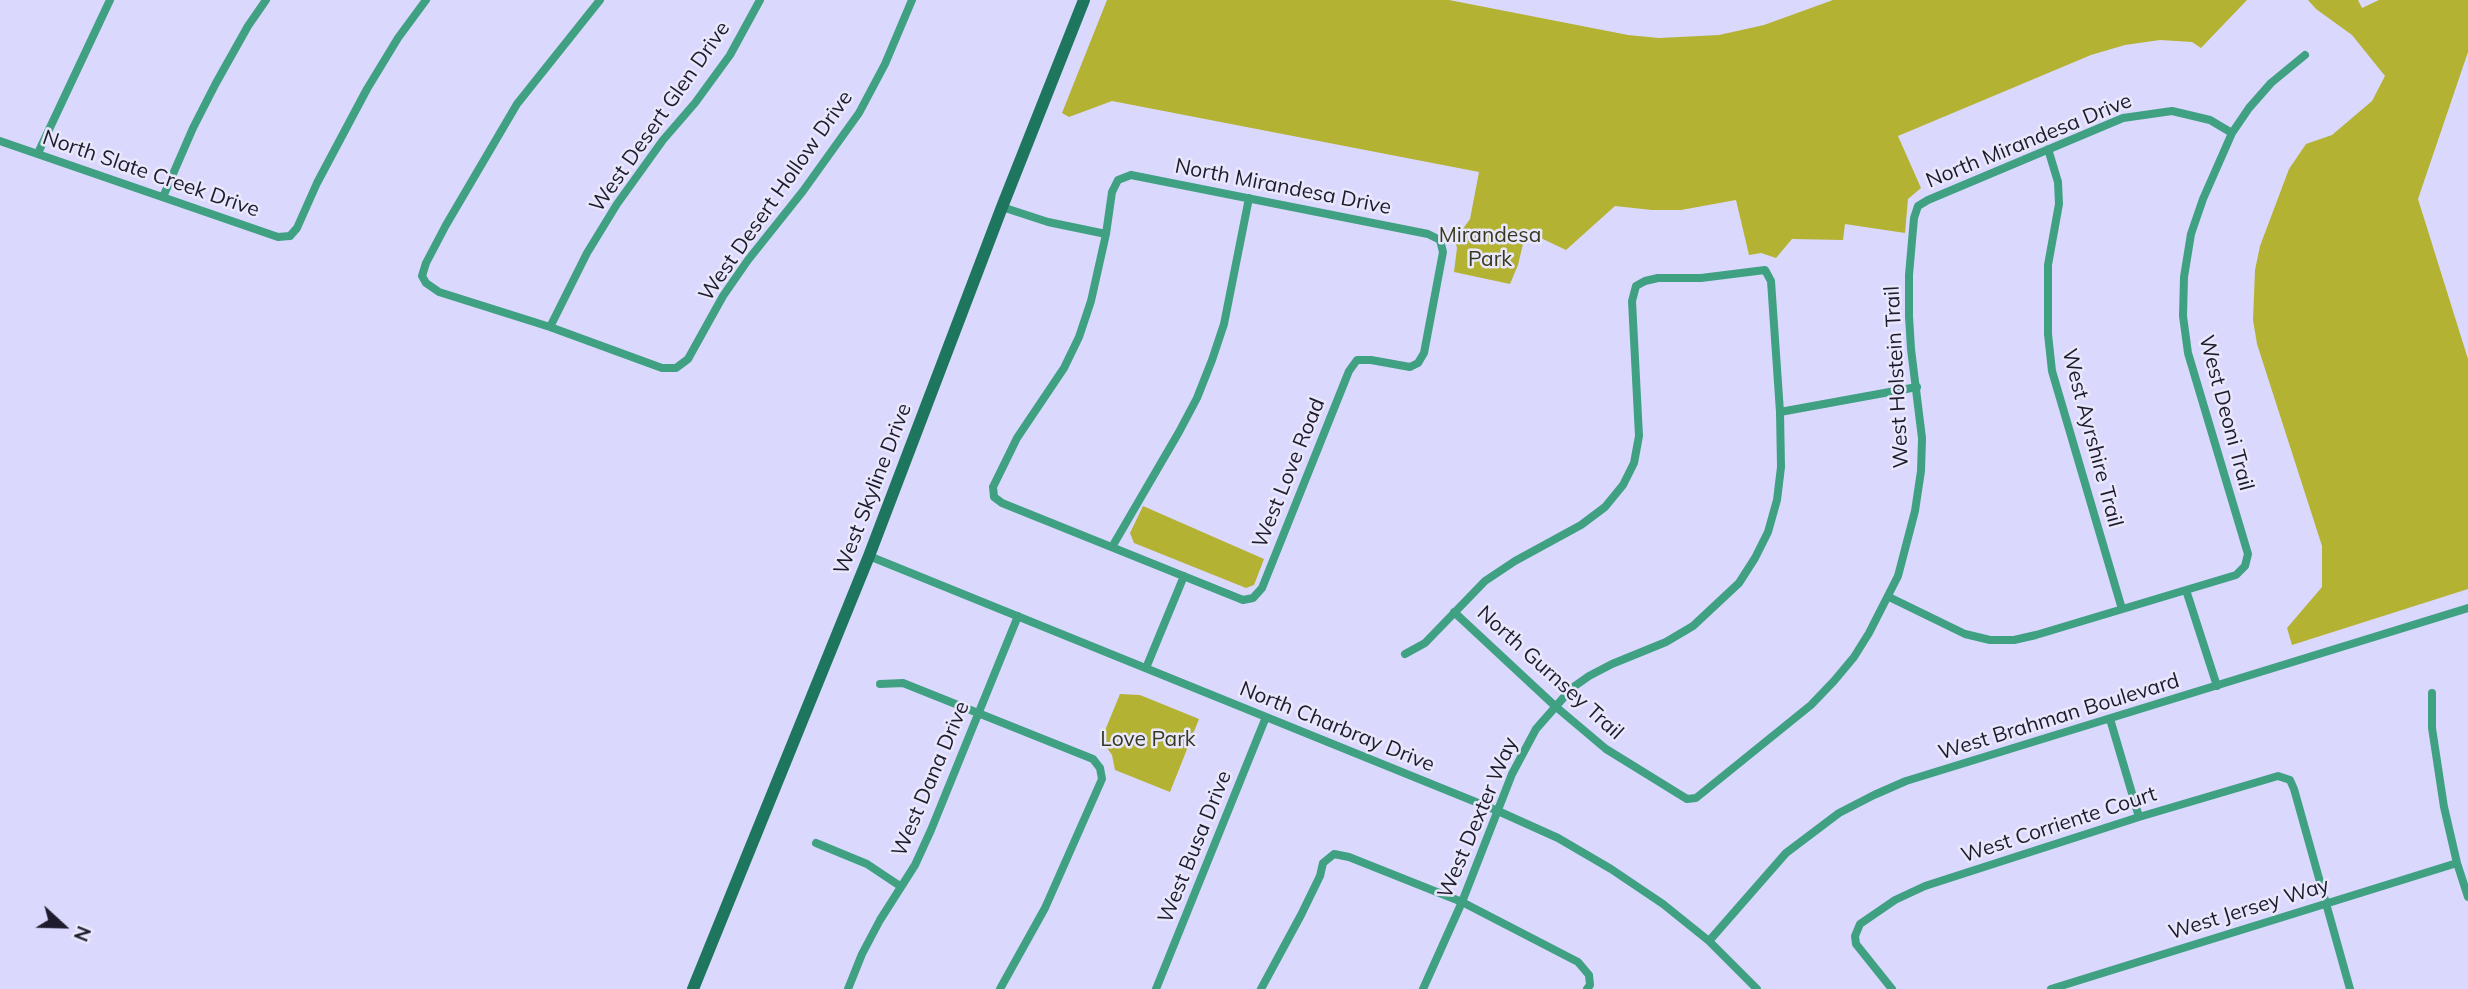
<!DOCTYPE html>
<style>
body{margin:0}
#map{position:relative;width:2468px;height:989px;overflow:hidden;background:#dbd8fe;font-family:Mulish,sans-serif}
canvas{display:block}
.north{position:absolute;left:28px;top:891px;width:70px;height:70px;-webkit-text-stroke:5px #e9e7fb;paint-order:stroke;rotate:112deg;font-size:19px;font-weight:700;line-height:28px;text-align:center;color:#1e1b2d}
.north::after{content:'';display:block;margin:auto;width:24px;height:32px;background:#1e1b2d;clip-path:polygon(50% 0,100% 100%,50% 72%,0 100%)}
</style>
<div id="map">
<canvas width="2468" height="989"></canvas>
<div class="north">N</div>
</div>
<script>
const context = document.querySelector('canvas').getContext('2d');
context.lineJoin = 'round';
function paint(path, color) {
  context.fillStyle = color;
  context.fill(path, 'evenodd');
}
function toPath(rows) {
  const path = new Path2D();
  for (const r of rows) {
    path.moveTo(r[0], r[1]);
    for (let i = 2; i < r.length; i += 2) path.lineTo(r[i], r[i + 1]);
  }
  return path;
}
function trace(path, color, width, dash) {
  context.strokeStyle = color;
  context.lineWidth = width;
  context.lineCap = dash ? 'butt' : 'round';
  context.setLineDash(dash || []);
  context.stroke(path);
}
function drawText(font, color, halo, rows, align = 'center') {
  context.font = font + ' Mulish,sans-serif';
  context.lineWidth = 5;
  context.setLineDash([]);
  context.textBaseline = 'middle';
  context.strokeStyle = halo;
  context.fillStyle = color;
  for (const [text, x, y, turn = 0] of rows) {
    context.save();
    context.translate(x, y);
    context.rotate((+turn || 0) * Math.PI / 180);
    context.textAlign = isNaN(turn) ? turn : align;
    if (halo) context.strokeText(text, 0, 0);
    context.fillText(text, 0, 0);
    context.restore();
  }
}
paint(toPath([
 [1107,0,1449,0,1628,35,1659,38,1719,35,1764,25,1833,0,2247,0,2201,48,2192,42,2160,40,2125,45,2091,55,1898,136,1921,188,1908,199,1905,233,1845,224,1843,240,1792,239,1776,258,1761,253,1749,255,1736,200,1681,210,1652,210,1615,206,1566,250,1526,231,1518,265,1510,284,1454,272,1457,248,1455,240,1470,219,1479,172,1112,101,1069,117,1062,113],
 [2308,0,2358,0,2362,8,2379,0,2468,0,2468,52,2418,199,2468,359,2468,589,2292,645,2287,628,2322,587,2322,546,2257,344,2253,320,2255,270,2260,246,2289,169,2306,144,2332,135,2372,101,2385,76,2352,35,2316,9],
 [1143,506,1264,559,1254,585,1246,588,1134,543,1130,533],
 [1120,694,1140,695,1199,719,1170,792,1115,770,1112,755,1107,748,1099,745]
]), '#b3b232');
trace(toPath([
 [600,0,517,104,446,225,426,263,422,276,426,283,439,292,550,327,662,368,676,368,688,359,723,296,748,260,803,191,859,113,885,64,912,0],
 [0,141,278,237,290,236,297,228,317,183,367,89,398,38,426,0],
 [2048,149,2058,182,2059,204,2048,265,2048,334,2052,371,2122,609],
 [38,153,110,0],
 [1131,175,1428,234,1440,240,1443,252,1424,353,1418,363,1410,367,1371,360,1357,360,1349,371,1262,588,1253,598,1243,600,1002,503,994,497,993,487,1017,438,1064,368,1079,337,1091,301,1106,234,1112,192,1118,180,1131,175],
 [163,197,193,128,216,83,248,26,266,0],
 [1002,207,1048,222,1106,234],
 [550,327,587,253,617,204,663,140,695,103,730,55,760,0],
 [1780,412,1917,387],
 [1112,547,1179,432,1197,398,1212,360,1224,324,1249,198],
 [869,556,1498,811,1558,838,1611,869,1663,904,1709,941,1757,989],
 [2186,590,2217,686],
 [1889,597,1965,634,1990,640,2014,640,2036,635,2236,575,2245,566,2248,554,2188,353,2183,316,2184,277,2191,234,2203,199,2232,133,2249,108,2271,83,2305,55],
 [1454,612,1555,706,1606,749,1687,799,1696,798,1811,705,1834,681,1854,657,1869,633,1898,576,1915,511,1921,471,1922,438,1911,349,1909,316,1909,275,1914,218,1918,206,1928,200,2123,118,2172,111,2210,120,2232,133],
 [1405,654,1425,643,1485,581,1515,561,1581,525,1605,507,1623,485,1634,463,1639,436,1632,301,1636,286,1645,281,1658,278,1701,278,1765,270,1771,281,1780,412,1781,467,1777,500,1768,532,1755,558,1739,583,1693,626,1666,642,1612,664,1589,676,1572,688,1536,729,1512,774,1462,902,1423,989],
 [1146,668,1184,576],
 [880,684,903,683,1093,759,1100,768,1102,779,1045,908,1000,989],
 [2432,693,2432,728,2444,807,2457,863,2468,897],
 [2110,719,2139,817],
 [816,843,867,864,900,886],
 [1709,941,1786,853,1839,813,1874,795,1906,781,2468,608],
 [848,989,862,954,880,920,915,865,931,830,1018,616],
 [1156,989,1266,717],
 [1261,989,1301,915,1320,876,1323,863,1334,854,1349,857,1462,902,1578,962,1589,975,1590,985,1587,989],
 [1892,989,1856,944,1855,936,1860,924,1895,900,1925,886,2139,817,2278,776,2290,780,2294,789,2350,989],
 [2051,989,2457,863]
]), '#40a082', 8);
trace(toPath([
 [693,989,869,556,1002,207,1084,0]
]), '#1d765d', 12);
drawText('21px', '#1e1b2d', '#e9e7fb', [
 ["West Desert Glen Drive",660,117,-55],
 ["North Mirandesa Drive",2029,141,-22],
 ["North Slate Creek Drive",151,174,19],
 ["North Mirandesa Drive",1283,187,11],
 ["West Desert Hollow Drive",776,196,-55],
 ["West Holstein Trail",1897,377,-93],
 ["West Deoni Trail",2226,413,75],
 ["West Ayrshire Trail",2092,438,75],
 ["West Love Road",1289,473,-68],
 ["West Skyline Drive",873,489,-69],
 ["North Gurnsey Trail",1550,673,42],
 ["West Brahman Boulevard",2059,717,-17],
 ["North Charbray Drive",1337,727,22],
 ["West Dana Drive",931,779,-67],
 ["West Dexter Way",1478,818,-67],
 ["West Corriente Court",2059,825,-18],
 ["West Busa Drive",1195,847,-68],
 ["West Jersey Way",2249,909,-17]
]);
drawText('21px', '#383921', '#e9e7fb', [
 ["Mirandesa",1490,236],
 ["Park",1490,260],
 ["Love Park",1148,740]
]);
</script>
